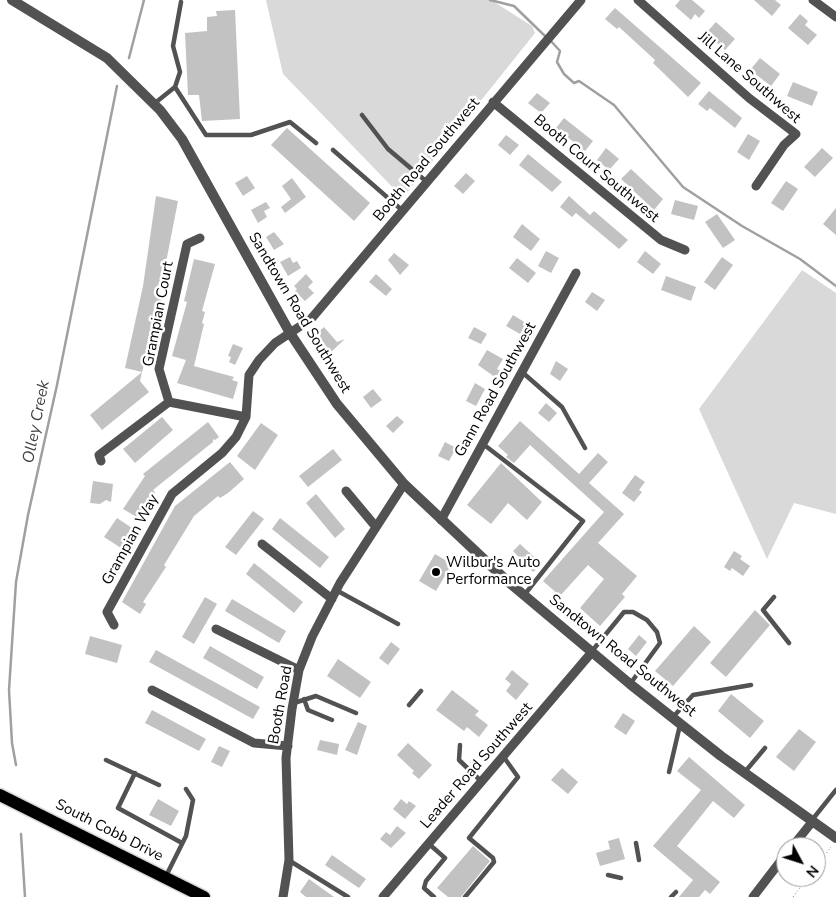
<!DOCTYPE html>
<style>
body{margin:0}
#map{position:relative;width:836px;height:897px;overflow:hidden;background:#fff;font-family:"Nunito Sans",sans-serif}
canvas{display:block}
.north{position:absolute;left:776px;top:837px;width:50px;height:50px;box-sizing:border-box;background:#fff;border:1px solid #999;border-radius:50%;rotate:130deg;font-size:14px;font-weight:700;line-height:20px;text-align:center;color:#000}
.north::after{content:'';display:block;margin:auto;width:18px;height:22px;background:#000;clip-path:polygon(50% 0,100% 100%,50% 72%,0 100%)}
</style>
<div id="map">
<canvas width="836" height="897"></canvas>
<div class="north">N</div>
</div>
<script>
const context = document.querySelector('canvas').getContext('2d');
context.lineJoin = 'round';
function paint(path, color) {
  context.fillStyle = color;
  context.fill(path, 'evenodd');
}
function toPath(rows) {
  const path = new Path2D();
  for (const r of rows) {
    path.moveTo(r[0], r[1]);
    for (let i = 2; i < r.length; i += 2) path.lineTo(r[i], r[i + 1]);
  }
  return path;
}
function trace(path, color, width, dash) {
  context.strokeStyle = color;
  context.lineWidth = width;
  context.lineCap = dash ? 'butt' : 'round';
  context.setLineDash(dash || []);
  context.stroke(path);
}
function drawText(font, color, halo, rows, align = 'center') {
  context.font = font + ' "Nunito Sans",sans-serif';
  context.lineWidth = 5;
  context.setLineDash([]);
  context.textBaseline = 'middle';
  context.strokeStyle = halo;
  context.fillStyle = color;
  for (const [text, x, y, turn = 0] of rows) {
    context.save();
    context.translate(x, y);
    context.rotate((+turn || 0) * Math.PI / 180);
    context.textAlign = isNaN(turn) ? turn : align;
    if (halo) context.strokeText(text, 0, 0);
    context.fillText(text, 0, 0);
    context.restore();
  }
}
paint(toPath([
 [266,0,491,0,532,26,535,33,403,198,283,74],
 [802,270,836,293,836,514,794,503,767,559,699,409]
]), '#d9d9d9');
trace(toPath([
 [490,0,514,6,546,37],
 [550,40,560,51,557,62,564,74,574,83,579,81,614,105,683,187,742,226,800,259,836,286],
 [129,58,144,0],
 [16,765,12,743,9,690,16,582,28,515,57,385,117,86],
 [21,834,25,897]
]), '#a0a0a0', 2.5);
paint(toPath([
 [680,0,692,0,705,11,699,18,695,14,691,20,675,6],
 [754,0,775,0,781,5,772,16],
 [615,8,701,83,688,97,653,63,655,60,619,27,617,29,605,19],
 [235,10,240,119,202,121,199,95,188,95,185,33,207,31,207,17,217,16,216,11],
 [800,14,808,21,805,25,817,35,808,45,788,28],
 [716,22,735,39,725,50,706,33],
 [760,58,780,74,771,86,750,70],
 [793,82,818,92,812,106,787,96],
 [709,91,742,118,735,128,710,108,707,111,698,104],
 [537,93,550,103,541,113,528,103],
 [564,118,593,141,585,151,556,128],
 [287,128,370,203,354,221,271,145],
 [748,134,760,141,749,160,737,152],
 [506,135,519,145,510,155,498,145],
 [606,148,619,159,609,170,597,160],
 [822,148,833,158,815,177,804,167],
 [528,154,562,182,552,192,519,165],
 [631,169,663,199,654,210,621,179],
 [466,173,475,181,463,194,454,186],
 [247,176,255,188,243,196,235,183],
 [292,178,306,197,285,213,281,207,291,199,282,186],
 [786,181,798,189,783,211,771,203],
 [156,196,178,201,160,293,163,294,142,372,125,368,143,286],
 [569,196,590,215,594,211,628,240,619,249,576,213,572,217,560,207],
 [675,200,698,206,694,220,671,214],
 [266,202,270,208,264,211,267,217,258,223,251,210],
 [836,208,836,235,823,224],
 [717,214,735,240,723,248,705,222],
 [522,224,540,239,531,251,513,237],
 [274,232,284,244,274,250,266,237],
 [546,251,559,258,551,273,538,266],
 [645,251,661,264,653,274,637,262],
 [394,253,409,265,400,275,388,260],
 [290,257,293,263,297,261,301,268,288,276,280,262],
 [722,257,733,265,715,290,704,282],
 [517,258,536,273,528,283,509,268],
 [194,259,215,264,202,311,205,312,202,323,204,324,194,366,234,377,232,380,238,382,233,399,177,383,186,360,172,356,187,302,184,301],
 [306,274,313,282,308,287,314,293,305,301,295,291,297,289,294,286],
 [376,274,392,289,386,296,369,282],
 [666,276,696,287,691,301,661,290],
 [592,292,605,300,597,311,585,302],
 [513,315,526,323,520,334,506,326],
 [324,327,337,342,345,339,331,352,316,334],
 [474,327,487,334,481,344,468,338],
 [233,344,243,348,235,365,229,362,231,357,228,356],
 [487,350,503,359,497,369,504,373,499,380,478,365],
 [556,361,568,369,560,381,550,374],
 [142,372,140,381,149,392,102,430,90,415],
 [475,383,485,389,476,406,466,401],
 [373,389,382,400,371,408,363,397],
 [546,403,557,413,549,422,538,413],
 [397,416,404,422,393,433,386,426],
 [162,417,173,430,135,463,123,449],
 [520,421,579,474,598,453,608,462,589,483,624,514,598,543,637,576,622,594,625,597,600,626,580,608,604,579,588,565,560,596,543,581,604,512,530,445,514,463,506,457,508,455,498,446],
 [208,422,219,437,215,440,213,439,213,442,153,490,155,492,149,500,152,502,140,519,123,509,145,476,143,474],
 [261,423,278,435,255,470,237,456],
 [445,442,456,448,449,461,438,456],
 [333,449,342,460,308,487,299,476],
 [230,462,244,479,228,493,220,498,218,496,194,516,164,565,166,567,143,602,146,604,140,614,122,602,175,506],
 [501,463,542,502,527,520,508,503,491,524,467,505],
 [635,475,645,482,639,490,642,492,634,502,622,493],
 [93,481,113,484,111,502,106,500,100,504,90,503],
 [316,494,345,529,335,538,306,503],
 [253,511,264,519,236,555,225,547],
 [117,518,135,530,121,548,104,537],
 [280,518,329,557,320,568,272,529],
 [520,544,542,564,533,572,513,551],
 [734,551,742,556,740,559,750,566,743,576,732,568,730,571,724,567],
 [435,554,452,564,436,591,419,581],
 [254,563,303,602,294,613,246,574],
 [205,597,217,604,194,644,182,637],
 [232,599,286,631,279,643,225,611],
 [755,610,770,625,726,677,710,663],
 [694,626,711,642,673,686,655,671],
 [639,635,647,642,636,656,628,649],
 [90,636,122,645,117,663,85,654],
 [391,642,400,649,388,665,379,658],
 [210,646,264,677,257,689,203,658],
 [156,650,260,707,253,719,149,662],
 [338,659,371,682,360,698,327,676],
 [512,670,529,684,516,700,506,691,511,684,505,679],
 [452,690,479,711,475,715,488,725,479,737,467,727,464,731,436,710],
 [731,694,764,721,750,738,718,711],
 [152,710,206,739,199,751,145,723],
 [623,713,635,721,626,735,614,727],
 [358,722,367,726,357,755,345,750],
 [799,729,816,742,794,771,776,757],
 [320,740,339,744,337,755,317,750],
 [408,743,432,765,419,779,412,773,414,771,397,755],
 [219,746,230,751,222,767,211,762],
 [689,757,745,805,734,818,713,801,677,846,720,882,710,894,705,890,699,897,679,897,693,880,653,846,701,790,677,771],
 [562,768,578,782,568,794,551,780],
 [158,799,179,811,171,826,149,815],
 [401,799,407,804,409,801,416,806,405,819,393,809],
 [397,826,406,833,391,848,380,839,386,832,390,835],
 [619,838,625,859,600,866,596,853,610,849,608,841],
 [473,846,490,861,461,897,448,897,437,888],
 [332,855,366,879,359,888,325,865],
 [309,879,334,897,306,897,300,892]
]), '#c2c2c2');
const primary = toPath([
 [0,795,204,897]
]);
trace(primary, '#dbdbdb', 15);
trace(toPath([
 [816,867,831,847],
 [793,897,808,877]
]), '#747474', 1, [1, 2.5]);
trace(toPath([
 [181,2,173,46,180,72,175,87,206,135,251,135,290,122,316,143],
 [155,103,175,87],
 [362,115,388,149,427,182],
 [333,150,403,211],
 [522,372,562,407,585,448],
 [483,444,583,521,525,594],
 [336,590,398,624],
 [774,597,763,610,789,643],
 [592,651,624,612,633,612,647,620,657,632,660,643,630,684],
 [304,699,308,710,332,720],
 [294,703,316,696,356,713],
 [409,705,421,691],
 [673,717,693,695,751,685],
 [460,745,459,760,482,782],
 [106,760,159,785],
 [669,772,680,725],
 [135,773,118,808,182,843],
 [744,773,765,748],
 [812,820,836,790],
 [636,843,639,860],
 [429,844,445,858,426,881,424,888,434,897],
 [290,861,348,897],
 [608,875,621,878],
 [166,876,186,836,193,800,186,789],
 [465,897,494,862,493,858,469,838,518,777,503,756],
 [671,897,676,892]
]), '#525252', 4.5);
trace(toPath([
 [638,0,749,98,796,134,784,145,756,186],
 [813,0,836,17],
 [493,102,661,240,685,250],
 [169,402,159,369,187,244,200,238],
 [101,461,99,455,169,402,246,417],
 [346,491,376,527],
 [441,520,576,273],
 [262,544,332,599],
 [114,625,107,612,172,494,222,453,236,437,246,417,249,375,259,360,275,343,311,319,581,0],
 [216,629,299,670],
 [152,690,254,743,288,746],
 [792,847,812,822],
 [283,897,289,860,286,758,292,709,299,670,312,637,340,583,404,484],
 [383,897,592,652],
 [753,897,786,854]
]), '#525252', 9);
trace(toPath([
 [12,0,107,58,160,110,182,139,290,333,337,404,404,484,506,580,630,684,721,756,836,838]
]), '#525252', 10);
trace(primary, '#000', 12);
for (const [x, y, r, color] of [
 [436,572,5,"#000"]
]) {
  const dot = new Path2D();
  dot.arc(x, y, r, 0, 2 * Math.PI);
  context.fillStyle = color;
  context.fill(dot);
  trace(dot, '#fff', 2);
}
drawText('15px', '#000', '#fff', [
 ["Jill Lane Southwest",749,78,41],
 ["Booth Road Southwest",427,160,-50],
 ["Booth Court Southwest",596,169,40],
 ["Sandtown Road Southwest",299,313,59],
 ["Grampian Court",159,314,-79],
 ["Gann Road Southwest",496,390,-61],
 ["Grampian Way",131,540,-61],
 ["Sandtown Road Southwest",622,656,39],
 ["Booth Road",281,705,-80],
 ["Leader Road Southwest",477,766,-49],
 ["South Cobb Drive",109,831,27]
]);
drawText('15px', '#000', '#fff', [
 ["Wilbur's Auto",446,563],
 ["Performance",446,580]
], 'left');
drawText('italic 16px', '#414141', '#fff', [
 ["Olley Creek",37,422,-79]
]);
</script>
